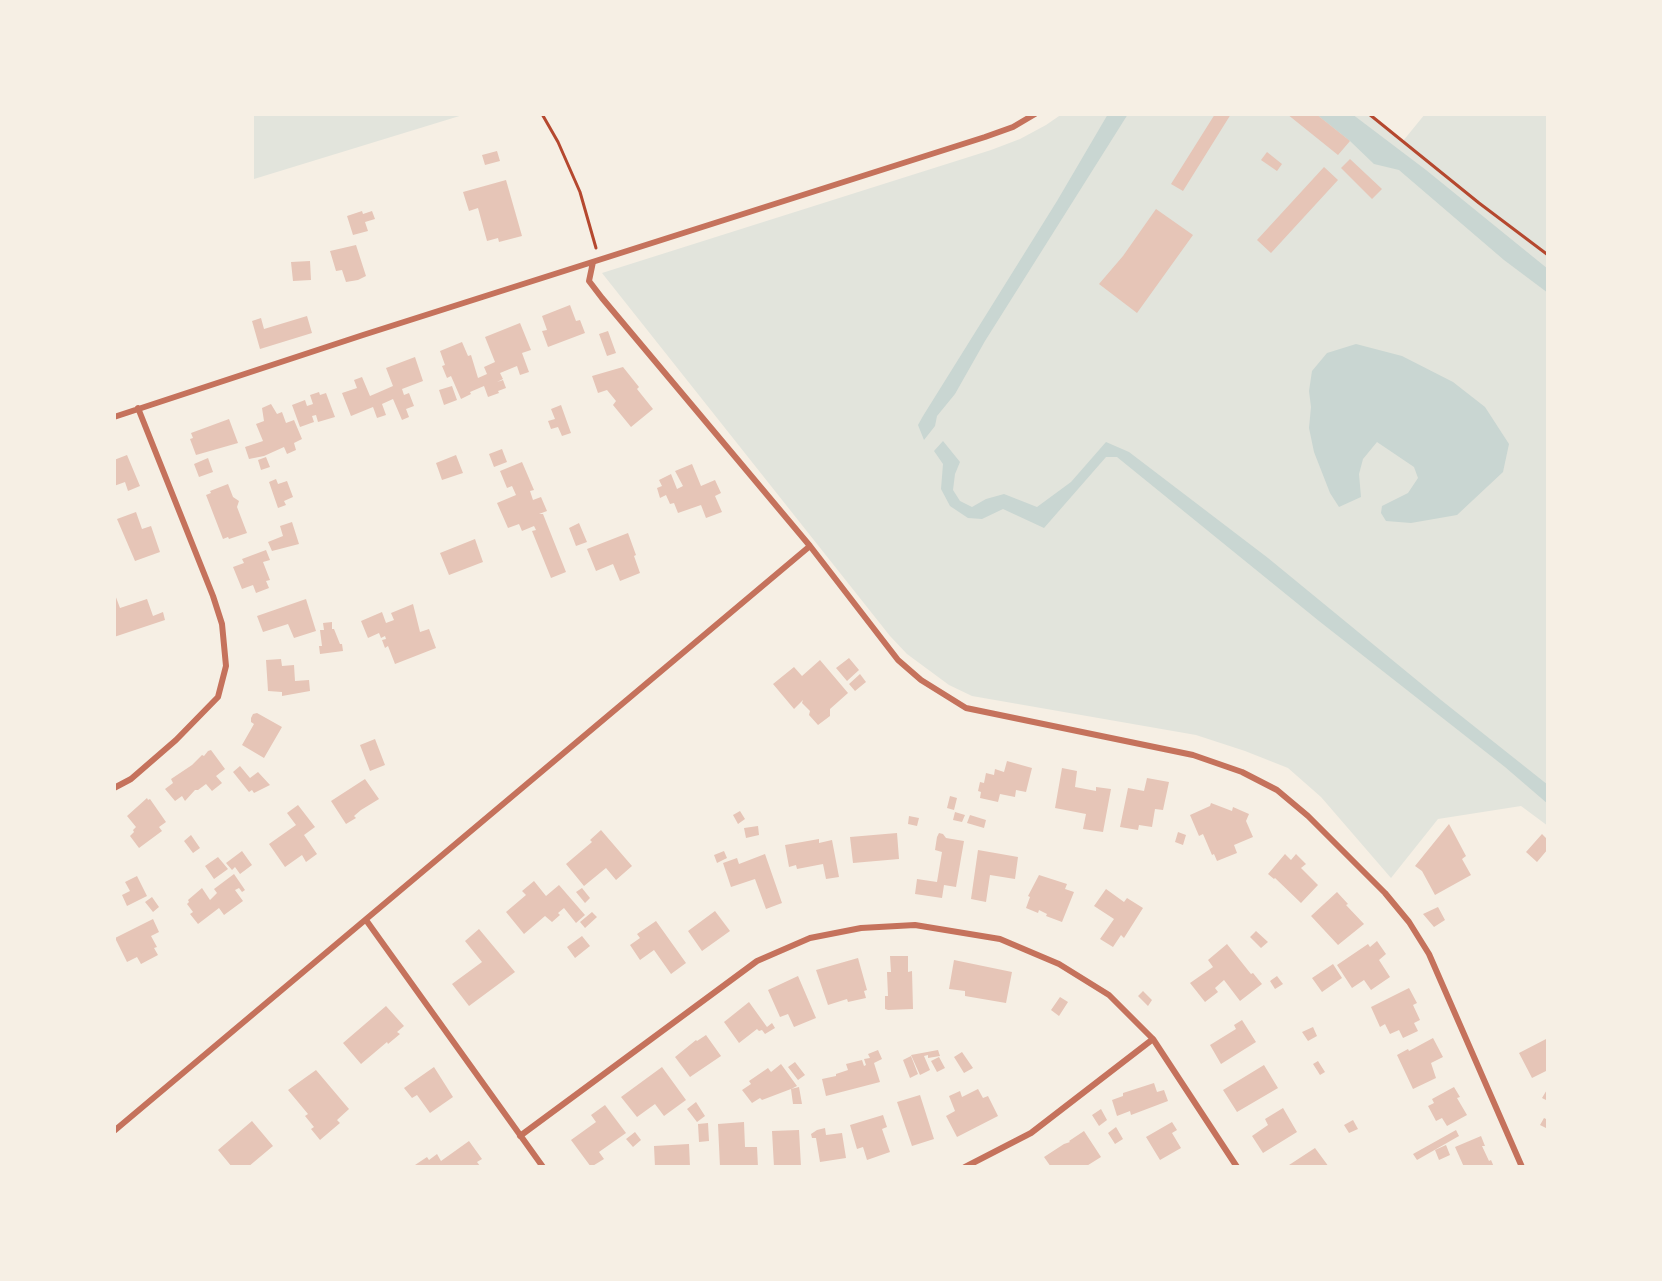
<!DOCTYPE html>
<style>
body{margin:0}
#map{position:relative;width:1662px;height:1281px;overflow:hidden;background:#f6efe4;font-family:Quicksand,sans-serif}
canvas{display:block}
.frame{position:absolute;inset:0;border:116px solid #f6efe4;pointer-events:none}
</style>
<div id="map">
<canvas width="1662" height="1281"></canvas>
<div class="frame"></div>
</div>
<script>
const context = document.querySelector('canvas').getContext('2d');
context.lineJoin = 'round';
function paint(path, color) {
  context.fillStyle = color;
  context.fill(path, 'evenodd');
}
function toPath(rows) {
  const path = new Path2D();
  for (const r of rows) {
    path.moveTo(r[0], r[1]);
    for (let i = 2; i < r.length; i += 2) path.lineTo(r[i], r[i + 1]);
  }
  return path;
}
function trace(path, color, width, dash) {
  context.strokeStyle = color;
  context.lineWidth = width;
  context.lineCap = dash ? 'butt' : 'round';
  context.setLineDash(dash || []);
  context.stroke(path);
}
paint(toPath([
 [254,114,466,114,254,179],
 [1062,114,1369,114,1403,141,1425,114,1548,114,1548,826,1521,806,1438,819,1391,878,1321,797,1288,768,1245,751,1196,735,972,696,949,685,907,654,890,636,602,273,991,150,1020,139,1046,125]
]), '#e2e4dc');
paint(toPath([
 [1108,114,1128,114,985,341,955,394,937,416,935,426,924,440,918,425,923,416,1057,201],
 [1316,114,1352,114,1426,170,1548,269,1548,293,1504,260,1399,170,1374,164,1350,141],
 [1356,344,1402,356,1453,382,1485,407,1509,444,1503,472,1457,515,1411,523,1386,521,1381,513,1382,506,1408,493,1418,478,1414,467,1377,442,1363,459,1359,474,1361,497,1339,507,1330,493,1314,452,1309,428,1311,407,1309,391,1312,371,1327,353],
 [943,441,960,462,955,474,953,490,960,501,972,507,986,499,1004,494,1037,507,1071,482,1106,442,1129,452,1268,558,1441,700,1548,785,1548,804,1505,767,1319,621,1117,457,1106,457,1044,528,1003,509,982,519,968,518,950,506,941,489,943,464,934,451]
]), '#c9d6d2');
paint(toPath([
 [1215,114,1231,114,1183,191,1171,184],
 [1287,114,1316,114,1350,141,1338,155],
 [497,151,500,161,485,165,482,155],
 [1267,152,1282,164,1277,171,1261,160],
 [1350,159,1382,189,1372,199,1341,168],
 [1324,167,1338,180,1271,253,1257,240],
 [506,180,522,236,499,242,498,238,487,241,478,208,469,211,463,192],
 [1156,209,1193,235,1137,313,1099,284,1123,256],
 [362,211,363,214,372,211,375,219,365,222,368,231,353,235,347,216],
 [356,245,366,276,358,280,346,282,342,270,336,271,330,251],
 [310,261,311,280,293,281,291,262],
 [570,305,576,321,580,320,585,333,548,347,542,331,547,330,542,316],
 [307,316,312,333,260,349,252,321,261,318,264,329],
 [520,323,531,350,522,353,529,372,520,375,517,366,500,373,503,379,497,382,503,380,506,388,498,391,499,393,488,397,484,386,470,392,471,394,461,399,451,376,447,378,442,366,445,365,440,351,462,342,468,356,471,355,478,378,487,374,484,367,495,362,485,337],
 [608,331,616,353,607,356,599,334],
 [415,357,423,381,402,389,404,395,409,393,414,406,406,409,409,417,402,420,393,399,382,404,386,415,377,418,373,407,351,416,342,393,357,388,354,380,362,377,370,396,377,393,393,386,386,368],
 [623,367,639,387,637,389,653,409,631,427,613,405,616,401,607,390,598,393,592,376],
 [452,386,457,400,444,405,439,390],
 [319,392,320,395,326,393,335,417,318,422,316,415,312,416,314,422,300,427,292,405,305,400,307,406,313,404,310,395],
 [271,404,277,414,282,412,286,423,294,420,302,439,294,443,296,450,287,454,284,447,264,456,249,459,245,447,263,441,256,424,264,421,262,408],
 [561,405,571,433,562,436,558,427,551,429,548,421,555,419,551,409],
 [229,419,238,443,196,455,190,439,193,438,191,433],
 [502,449,507,462,494,467,489,454],
 [127,455,140,486,128,491,125,482,114,486,114,460],
 [456,455,463,473,442,480,436,463],
 [266,457,270,467,261,470,258,460],
 [208,458,213,472,199,477,194,464],
 [522,462,534,490,530,491,533,500,541,497,547,511,539,514,543,514,566,572,551,578,532,531,536,530,534,526,522,531,519,524,508,528,497,503,516,495,512,486,507,488,500,471],
 [692,464,701,486,715,480,721,493,715,496,722,512,706,518,701,505,678,513,674,503,670,504,666,495,660,498,657,488,662,486,659,480,671,474,677,489,683,486,675,471],
 [276,479,278,484,287,481,293,497,284,501,286,505,278,508,269,482],
 [228,484,233,497,239,501,237,507,247,533,229,539,228,537,223,539,206,495,211,493,210,491],
 [136,512,142,529,151,526,160,552,135,561,117,519],
 [292,522,299,544,272,551,268,542,283,536,280,526],
 [579,523,587,542,576,546,569,528],
 [628,533,636,555,634,556,640,573,620,581,613,564,596,571,587,549],
 [475,539,483,562,449,575,440,553],
 [266,550,270,560,263,562,270,580,266,581,269,588,256,593,253,585,242,589,233,567,244,563,242,559],
 [114,592,120,608,147,599,153,616,163,612,165,620,114,637],
 [306,599,316,631,294,638,288,624,263,632,257,616],
 [413,604,420,632,429,629,436,648,395,664,388,646,385,648,382,640,386,639,385,636,381,638,379,633,368,638,361,621,382,612,386,623,394,620,391,613],
 [332,622,332,629,334,629,340,644,342,644,343,651,320,654,319,646,322,646,320,630,324,630,323,623],
 [849,658,859,670,847,681,836,668],
 [281,659,282,666,294,665,295,681,309,680,310,691,282,696,282,692,268,691,266,660],
 [820,660,848,693,830,709,830,716,818,725,809,715,810,711,802,703,803,700,794,709,773,684,794,667,802,676],
 [860,674,866,682,855,691,849,684],
 [257,713,282,727,264,758,242,745,254,724,251,722,251,718,253,714],
 [375,739,385,765,370,771,360,745],
 [211,750,225,769,216,776,222,783,212,791,206,784,198,790,195,790,185,801,182,796,175,801,165,789,173,783,171,779,192,765,202,755,204,756,208,751],
 [1007,761,1032,768,1026,792,1016,790,1015,797,1000,794,998,802,980,798,981,792,978,791,980,782,984,783,986,773,994,775,995,769,1004,772],
 [240,766,250,778,258,772,270,785,254,793,252,790,249,792,233,772],
 [1062,768,1077,771,1075,787,1096,791,1096,787,1111,789,1103,832,1083,829,1086,814,1055,808],
 [1147,778,1169,782,1163,810,1155,809,1152,827,1139,825,1138,830,1120,827,1128,788,1144,791],
 [365,779,379,799,361,810,354,816,356,818,346,824,331,801],
 [950,796,957,798,954,810,947,808],
 [147,798,148,800,150,799,166,822,159,827,162,831,139,848,130,836,134,832,133,830,136,827,127,816],
 [1211,803,1232,811,1233,807,1249,814,1246,821,1253,837,1234,845,1237,853,1217,861,1214,854,1212,855,1203,834,1199,836,1190,815,1210,806],
 [298,805,315,827,304,835,317,854,306,862,302,855,285,867,269,844,296,825,287,813],
 [740,811,745,819,738,824,733,815],
 [955,812,965,815,962,822,953,820],
 [970,815,986,820,984,828,967,823],
 [909,816,919,818,917,826,908,824],
 [1449,824,1466,856,1462,859,1471,875,1435,895,1422,871,1415,866],
 [758,826,759,835,746,838,744,828],
 [601,830,632,866,616,880,606,868,584,886,566,864,592,842,590,840],
 [1178,832,1186,835,1183,845,1175,842],
 [897,833,899,859,853,863,850,837],
 [939,833,943,834,946,838,964,841,956,887,944,885,942,898,915,894,917,879,937,882,942,852,935,850,937,837],
 [1542,834,1548,840,1548,849,1537,862,1526,852],
 [191,835,200,848,193,853,184,841],
 [819,839,819,843,832,840,839,877,826,879,823,864,797,869,796,865,789,867,785,845],
 [978,850,1018,857,1015,879,990,875,986,902,971,899],
 [242,851,252,865,240,874,235,867,232,870,226,863],
 [724,851,727,858,717,863,714,855],
 [765,854,782,903,766,909,755,879,731,887,723,863,737,858,739,864],
 [1285,854,1291,860,1296,854,1306,864,1301,868,1318,885,1301,903,1275,878,1274,879,1268,874],
 [218,857,228,869,214,879,205,866],
 [234,874,245,890,242,892,239,888,235,890,243,901,224,915,219,908,198,924,190,914,193,912,187,904,189,902,188,900,202,888,210,900,217,893,214,889],
 [1039,875,1067,884,1065,889,1074,892,1062,922,1046,916,1047,914,1039,910,1038,913,1026,908,1030,897,1028,896],
 [137,876,147,896,127,906,122,895,130,891,125,882],
 [534,881,546,896,559,885,585,915,576,923,564,908,558,913,560,915,552,922,545,916,524,934,506,912,526,895,522,891],
 [582,888,590,898,585,903,576,892],
 [1106,889,1124,902,1127,898,1143,908,1124,938,1121,935,1113,947,1100,939,1114,919,1094,906],
 [1337,892,1348,904,1346,905,1364,924,1338,945,1311,916],
 [152,897,159,907,153,912,145,902],
 [1438,907,1445,920,1434,927,1423,914],
 [715,911,730,931,702,951,688,931],
 [592,912,597,917,585,928,580,922],
 [153,919,159,932,151,936,157,947,154,948,158,955,141,964,137,957,127,962,115,938],
 [656,921,686,963,671,974,654,950,640,960,630,945,640,938,637,934],
 [479,929,515,972,469,1006,452,984,482,962,465,941],
 [1256,931,1268,942,1261,948,1250,937],
 [582,936,590,946,575,958,567,947],
 [1377,941,1386,954,1379,960,1390,977,1371,990,1364,980,1352,988,1337,965,1368,944,1370,947],
 [1227,944,1251,974,1253,973,1262,984,1240,1001,1224,980,1215,988,1218,992,1205,1002,1190,983,1213,967,1208,960],
 [890,956,908,956,908,972,912,971,913,1009,888,1010,885,1009,885,996,888,996,887,972,891,972],
 [858,958,867,990,864,991,866,998,848,1002,847,999,828,1005,816,970],
 [954,960,1012,972,1006,1003,965,996,965,991,949,989],
 [1333,964,1342,978,1322,992,1312,978],
 [798,976,816,1018,794,1027,788,1014,780,1017,768,990],
 [1277,976,1283,984,1275,989,1270,981],
 [1409,988,1417,1003,1413,1005,1420,1020,1414,1023,1418,1031,1403,1038,1399,1030,1390,1034,1385,1024,1380,1027,1371,1007],
 [1143,991,1152,1000,1148,1006,1138,996],
 [1060,997,1068,1002,1059,1016,1051,1010],
 [749,1002,767,1027,772,1023,775,1028,765,1034,762,1030,759,1031,757,1029,739,1043,724,1022],
 [386,1006,404,1026,397,1032,400,1034,388,1044,387,1042,361,1064,343,1043],
 [1242,1020,1256,1042,1221,1064,1210,1045,1236,1029,1234,1025],
 [1313,1027,1317,1036,1308,1041,1302,1032],
 [706,1035,721,1056,690,1077,675,1057,696,1040,697,1041],
 [1433,1038,1443,1057,1431,1063,1436,1078,1413,1089,1397,1055,1408,1049,1409,1051],
 [1548,1038,1548,1070,1532,1078,1519,1053],
 [878,1050,882,1059,874,1063,880,1082,826,1096,822,1079,836,1076,836,1074,848,1070,846,1064,862,1060,864,1066,866,1065,864,1059,870,1058,868,1054],
 [938,1050,940,1056,928,1058,928,1055,924,1056,930,1070,920,1075,911,1055],
 [962,1052,973,1068,964,1073,954,1057],
 [911,1056,918,1074,910,1078,903,1060],
 [939,1057,945,1068,937,1072,931,1061],
 [1318,1061,1325,1072,1320,1075,1313,1064],
 [795,1062,805,1075,798,1080,788,1067],
 [781,1064,797,1086,791,1089,799,1087,802,1104,793,1104,791,1089,762,1100,760,1098,752,1103,742,1090,751,1084,749,1081,768,1068,771,1072],
 [1264,1065,1278,1088,1237,1112,1223,1090],
 [434,1067,453,1097,430,1113,417,1095,412,1098,404,1088],
 [662,1067,686,1100,664,1116,655,1104,637,1117,621,1097],
 [316,1070,349,1109,337,1120,340,1123,320,1140,311,1129,314,1127,305,1116,308,1114,288,1090],
 [1154,1083,1157,1092,1164,1090,1168,1101,1131,1115,1130,1111,1117,1116,1112,1100,1123,1096,1123,1093],
 [1454,1087,1460,1097,1457,1098,1467,1115,1447,1126,1442,1118,1436,1121,1428,1106,1434,1103,1432,1099],
 [1548,1088,1548,1101,1542,1098],
 [978,1089,983,1098,988,1096,998,1116,957,1137,946,1116,955,1111,949,1096,960,1091,962,1097],
 [920,1095,934,1139,912,1146,897,1102],
 [696,1102,705,1116,697,1122,687,1109],
 [605,1105,626,1133,599,1152,604,1159,591,1167,571,1140,596,1122,591,1115],
 [1283,1108,1297,1132,1263,1153,1252,1136,1268,1125,1265,1119],
 [1101,1109,1107,1120,1099,1126,1092,1115],
 [883,1115,887,1127,882,1129,890,1152,867,1160,863,1147,857,1149,850,1125],
 [1544,1118,1548,1120,1548,1129,1540,1125],
 [1353,1120,1358,1129,1349,1133,1344,1125],
 [252,1121,273,1146,248,1167,232,1167,218,1150],
 [744,1122,745,1147,757,1147,758,1167,720,1167,718,1124],
 [1172,1122,1177,1130,1172,1133,1181,1148,1160,1160,1146,1137],
 [708,1123,709,1141,699,1142,698,1124],
 [1116,1127,1123,1139,1115,1144,1108,1133],
 [825,1128,826,1135,842,1133,846,1158,820,1162,816,1138,812,1138,811,1134,817,1130],
 [799,1130,801,1167,774,1167,772,1131],
 [1456,1130,1459,1136,1417,1160,1413,1154],
 [1084,1131,1101,1157,1085,1167,1051,1167,1044,1157,1064,1144,1070,1142,1069,1141],
 [635,1132,641,1140,633,1147,626,1139],
 [1481,1136,1485,1146,1482,1146,1489,1161,1491,1160,1494,1167,1464,1167,1455,1147],
 [469,1141,482,1159,477,1162,480,1166,478,1167,417,1167,415,1165,427,1157,429,1160,437,1154,441,1161],
 [689,1144,690,1167,655,1167,654,1146],
 [1446,1145,1450,1155,1439,1160,1435,1150],
 [1315,1148,1329,1167,1286,1167]
]), '#e6c5b7');
trace(toPath([
 [542,114,558,142,580,192,596,248],
 [1369,114,1479,203,1548,255]
]), '#b5482f', 3);
trace(toPath([
 [593,262,589,281,602,298,810,546,898,660,921,680,966,708,1193,755,1242,772,1277,790,1308,816,1385,893,1409,922,1429,954,1522,1167],
 [114,417,363,335,985,137,1013,127,1035,114],
 [114,788,131,779,176,740,218,697,226,666,222,624,213,596,138,408],
 [366,920,543,1167],
 [114,1131,810,546],
 [520,1136,757,961,810,938,861,928,915,925,1000,939,1059,964,1109,995,1153,1039,1237,1167],
 [965,1167,1031,1133,1153,1039]
]), '#c5725c', 6);
</script>
